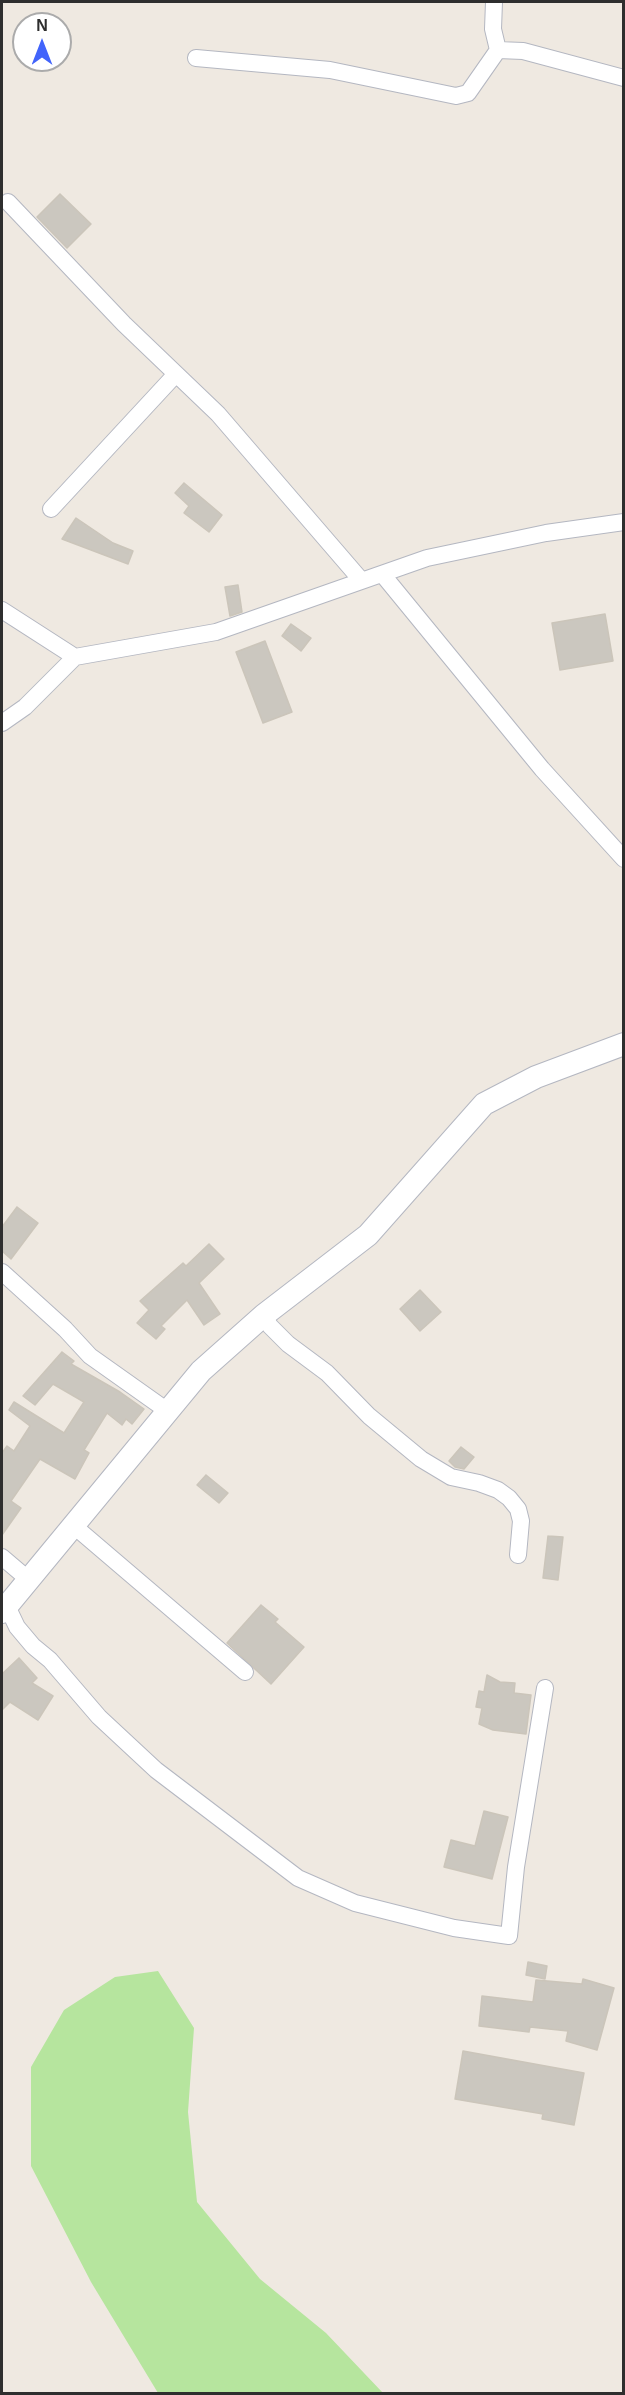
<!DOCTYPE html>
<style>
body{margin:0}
#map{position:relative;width:625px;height:2395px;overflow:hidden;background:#efe9e1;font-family:Helvetica,sans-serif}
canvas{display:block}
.frame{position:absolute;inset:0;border:3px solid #2e2e2e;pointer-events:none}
.north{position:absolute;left:12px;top:12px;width:60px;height:60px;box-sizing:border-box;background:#fff;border:2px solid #ababab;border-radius:50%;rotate:0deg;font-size:16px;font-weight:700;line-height:24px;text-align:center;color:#2e2e2e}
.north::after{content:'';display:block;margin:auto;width:21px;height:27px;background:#4264fb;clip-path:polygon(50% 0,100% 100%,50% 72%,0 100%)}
</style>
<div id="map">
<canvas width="625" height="2395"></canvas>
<div class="frame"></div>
<div class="north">N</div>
</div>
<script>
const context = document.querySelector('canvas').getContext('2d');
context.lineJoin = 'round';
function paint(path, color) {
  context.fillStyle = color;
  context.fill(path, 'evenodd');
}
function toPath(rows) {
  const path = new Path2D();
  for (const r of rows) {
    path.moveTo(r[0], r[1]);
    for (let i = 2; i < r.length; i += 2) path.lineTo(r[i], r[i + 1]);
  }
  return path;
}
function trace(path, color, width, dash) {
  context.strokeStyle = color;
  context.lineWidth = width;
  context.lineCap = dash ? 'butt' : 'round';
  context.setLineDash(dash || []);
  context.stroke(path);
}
paint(toPath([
 [158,1971,194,2028,188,2112,197,2202,260,2279,326,2333,383,2393,158,2393,91,2282,31,2166,31,2067,64,2010,115,1977]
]), '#b6e59e');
const building = toPath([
 [60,194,91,224,67,248,37,217,60,194],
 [184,483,222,515,209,532,184,513,189,506,175,493,184,483],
 [76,518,113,543,133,551,128,564,62,539,76,518],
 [238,585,242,612,230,616,225,587,238,585],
 [605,614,613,661,560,670,552,623,605,614],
 [291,624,311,638,301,651,282,636,291,624],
 [265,641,292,712,263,723,236,652,265,641],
 [17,1207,38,1223,11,1259,2,1251,2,1227,17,1207],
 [209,1244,224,1259,199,1283,220,1314,204,1325,187,1300,161,1326,165,1329,156,1339,137,1323,149,1310,140,1301,183,1263,186,1266,209,1244],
 [420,1290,441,1312,420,1331,400,1309,420,1290],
 [62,1352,74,1361,71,1364,120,1392,144,1409,132,1424,126,1419,122,1425,107,1413,84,1450,89,1453,75,1479,40,1459,11,1501,21,1508,2,1535,2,1453,7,1446,14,1451,30,1426,9,1410,14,1402,64,1433,84,1402,53,1384,35,1405,23,1396,62,1352],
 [461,1447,474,1457,464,1469,455,1467,449,1461,461,1447],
 [206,1475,228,1493,219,1503,197,1485,206,1475],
 [548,1536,563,1537,558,1580,543,1578,548,1536],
 [261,1605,278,1619,275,1622,304,1647,271,1684,227,1643,261,1605],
 [19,1658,37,1678,32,1683,53,1696,38,1720,10,1702,2,1710,2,1674,19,1658],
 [487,1675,500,1682,515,1683,514,1693,531,1695,526,1734,493,1730,479,1724,482,1708,476,1707,479,1691,484,1692,487,1675],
 [484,1811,508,1817,492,1879,444,1867,451,1840,475,1846,484,1811],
 [528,1962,547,1966,545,1979,526,1975,528,1962],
 [583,1979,614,1988,597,2050,566,2041,568,2031,530,2027,529,2032,479,2026,482,1996,533,2002,536,1980,582,1984,583,1979],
 [463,2051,584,2073,574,2125,542,2119,543,2114,455,2099,463,2051]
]);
paint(building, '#cbc7bf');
trace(building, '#cbc5ba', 1.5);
const minor = toPath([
 [494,2,493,29,498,50,523,51,624,78],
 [196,58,330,70,456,96,468,93,498,50],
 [8,202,124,324,218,414,361,580],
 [51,509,176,374],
 [383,575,542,769,624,859],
 [2,610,75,657,216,632,427,558,546,533,624,522],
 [2,723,25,707,75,657],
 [2,1272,65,1329,90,1356,169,1412],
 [264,1315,270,1326,288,1344,327,1373,369,1416,421,1459,451,1477,479,1483,498,1490,509,1498,518,1509,521,1521,518,1555],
 [74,1526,245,1672],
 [2,1557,29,1580],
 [7,1606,17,1627,33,1646,50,1660,99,1717,156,1770,298,1878,355,1903,454,1928,509,1936,516,1867,545,1688]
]);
const secondary = toPath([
 [2,1612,201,1371,264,1315,368,1235,484,1104,536,1077,624,1044]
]);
trace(minor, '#b4b7c1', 18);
trace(secondary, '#b4b7c1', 24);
trace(minor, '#fff', 16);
trace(secondary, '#fff', 22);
</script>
